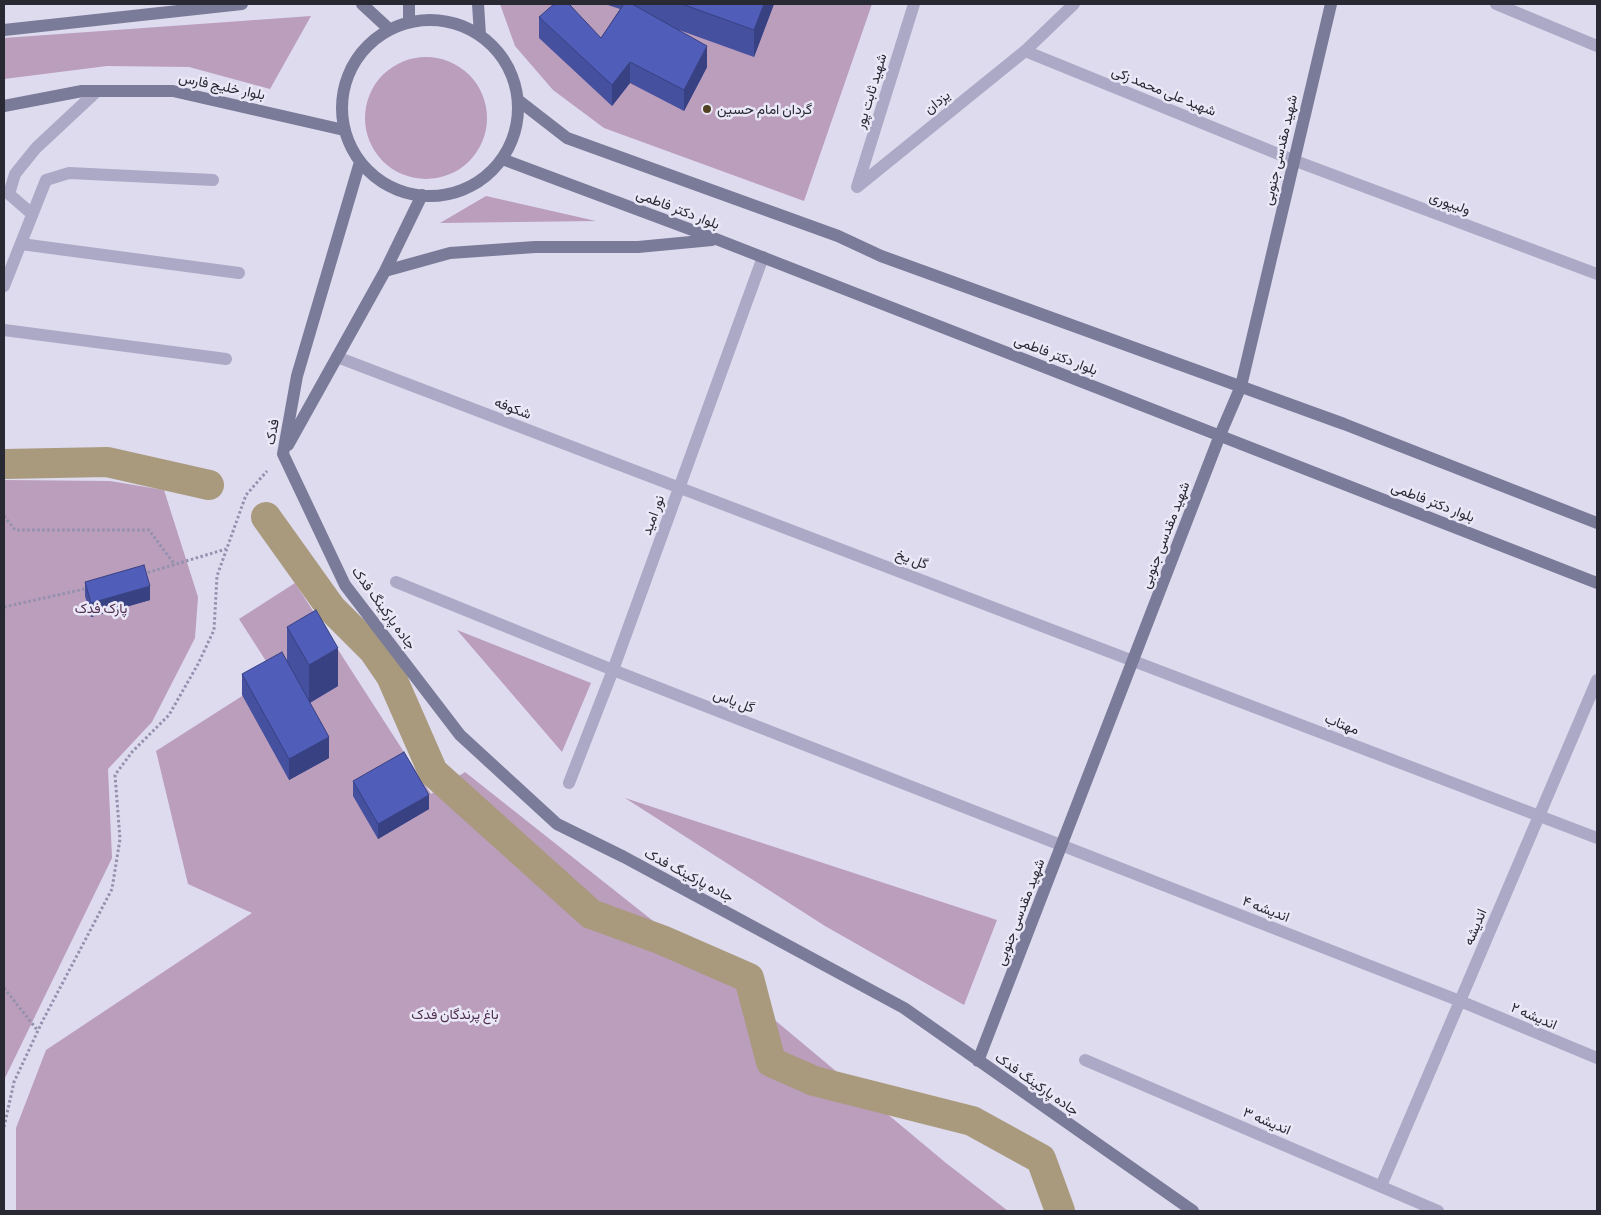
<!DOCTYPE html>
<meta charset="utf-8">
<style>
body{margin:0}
#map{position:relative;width:1601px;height:1215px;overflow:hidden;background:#dedbef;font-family:Barlow,sans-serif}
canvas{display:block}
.frame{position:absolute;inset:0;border:5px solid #282933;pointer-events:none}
</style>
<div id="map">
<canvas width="1601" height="1215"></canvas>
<div class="frame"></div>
</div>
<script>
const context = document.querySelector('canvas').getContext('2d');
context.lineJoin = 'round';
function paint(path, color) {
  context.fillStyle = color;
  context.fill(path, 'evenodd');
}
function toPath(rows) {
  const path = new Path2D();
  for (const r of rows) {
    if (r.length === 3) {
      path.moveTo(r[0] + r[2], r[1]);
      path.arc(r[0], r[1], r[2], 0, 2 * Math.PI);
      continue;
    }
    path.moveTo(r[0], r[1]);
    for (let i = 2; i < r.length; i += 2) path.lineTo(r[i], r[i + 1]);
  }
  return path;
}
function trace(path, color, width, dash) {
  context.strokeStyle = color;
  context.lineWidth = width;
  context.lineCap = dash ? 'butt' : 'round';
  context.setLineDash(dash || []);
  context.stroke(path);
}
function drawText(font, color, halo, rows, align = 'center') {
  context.font = font + ' Barlow,Vazirmatn,sans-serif';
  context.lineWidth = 5;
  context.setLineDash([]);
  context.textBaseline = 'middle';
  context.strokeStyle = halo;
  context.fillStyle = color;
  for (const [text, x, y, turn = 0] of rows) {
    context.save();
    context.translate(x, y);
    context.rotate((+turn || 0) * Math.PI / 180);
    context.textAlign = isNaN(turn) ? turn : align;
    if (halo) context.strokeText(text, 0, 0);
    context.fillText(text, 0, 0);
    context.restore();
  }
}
paint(toPath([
 [500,4,872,4,804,201,604,128,553,90,515,46],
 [311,16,270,89,189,67,107,66,4,79,4,38],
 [426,118,61],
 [486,196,596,221,440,223],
 [4,480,110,481,164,490,198,597,195,638,152,722,108,769,112,858,4,1080],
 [295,583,431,794,465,772,710,966,946,1163,1008,1211,16,1211,16,1128,46,1050,252,913,188,884,156,751,275,675,239,619],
 [457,630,591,683,562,752],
 [625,798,997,920,964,1005,825,926]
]), '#bb9dbc');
trace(toPath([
 [4,464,107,462,209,485],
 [266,517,331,608,374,651,391,676,433,772,591,914,662,940,749,978,771,1062,814,1081,972,1121,1041,1159,1060,1211]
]), '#a99a7e', 30);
trace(toPath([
 [4,516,15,530,149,530,175,565],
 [143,574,226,549],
 [4,607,89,588],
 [4,988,38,1031],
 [4,1127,14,1082,42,1022,112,889,120,839,115,775,132,752,169,715,198,664,214,630,217,576,246,495,267,471]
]), '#9391ae', 3, [2.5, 2.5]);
trace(toPath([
 [1496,4,1597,46],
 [1025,51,1293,160,1597,274],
 [857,187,1025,51,1074,4],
 [857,187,914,4],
 [32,214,9,194,15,174,36,148,97,91],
 [21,244,239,273],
 [4,286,46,180,69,173,213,180],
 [4,330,226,359],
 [337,357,1597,838],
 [396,582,613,670,1460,1001,1597,1058],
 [569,783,613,670,763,257],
 [1085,1060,1438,1211],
 [1381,1186,1597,680]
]), '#aba9c5', 12);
trace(toPath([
 [362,4,389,29],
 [478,4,480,35],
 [430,108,88],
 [409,22,409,4],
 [4,30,242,4],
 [518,100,567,138,838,236,881,256,1344,424,1597,523],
 [4,106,82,91,173,91,344,130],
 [502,159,716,239,1597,583],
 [385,271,450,253,535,247,638,247,712,240],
 [288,445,385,271,422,195],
 [283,454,345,585,460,735,557,824,624,857,904,1008,1193,1211],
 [283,454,297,376,360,162],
 [978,1061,1220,435,1241,386,1331,4]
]), '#7a7b99', 12);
paint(toPath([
 [605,4,774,4,754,57,679,30,707,67,684,111,630,83,612,106,539,38,539,17,601,38,620,9],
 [85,582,150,600,91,617,85,596],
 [287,627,338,686,310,703,329,758,289,780,242,695,242,674,287,662],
 [353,781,429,809,378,839,353,796]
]), '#45509f');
paint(toPath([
 [764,4,774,4,754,57,754,30],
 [707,46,707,67,684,111,684,90],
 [630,62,630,83,612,106,612,85],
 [150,586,150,600,91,617,91,603],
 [338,648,338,686,309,703,309,665],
 [329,737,329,758,289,780,289,759],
 [429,795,429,809,378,839,378,824]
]), '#384182');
const building = toPath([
 [554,4,569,4,601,38,624,4,632,4,707,46,684,90,630,62,612,85,539,17,554,4],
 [682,4,764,4,754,30,682,4],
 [144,565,150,586,91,603,85,582,144,565],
 [316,610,338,648,309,665,287,627,316,610],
 [282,652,329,737,289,759,242,674,282,652],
 [404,752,429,795,378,824,353,781,404,752]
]);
paint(building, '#505db9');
trace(building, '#384182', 1);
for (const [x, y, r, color] of [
 [707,109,5,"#504222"]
]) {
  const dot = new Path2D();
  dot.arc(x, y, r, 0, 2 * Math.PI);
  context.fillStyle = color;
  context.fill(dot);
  trace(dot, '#eae7f7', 2);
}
drawText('14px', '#282933', '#eae7f7', [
 ["بلوار خلیج فارس",222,86,12],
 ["شهید ثابت پور",871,91,-73],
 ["شهید علی محمد زکی",1164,91,22],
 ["یزدان",937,102,-39],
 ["شهید مقدسی جنوبی",1280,150,-77],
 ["ولیپوری",1450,203,20],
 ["بلوار دکتر فاطمی",678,209,21],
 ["بلوار دکتر فاطمی",1056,355,21],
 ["شکوفه",513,408,21],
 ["فدک",272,432,-80],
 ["بلوار دکتر فاطمی",1433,502,21],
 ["نور امید",653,515,-70],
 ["شهید مقدسی جنوبی",1165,535,-69],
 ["گل یخ",912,559,21],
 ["جاده پارکینگ فدک",384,608,54],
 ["گل یاس",734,701,21],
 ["مهتاب",1342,724,21],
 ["جاده پارکینگ فدک",689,875,28],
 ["اندیشه ۴",1266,909,21],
 ["شهید مقدسی جنوبی",1020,912,-69],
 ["اندیشه",1475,927,-67],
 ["اندیشه ۲",1534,1016,23],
 ["جاده پارکینگ فدک",1037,1084,35],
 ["اندیشه ۳",1267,1121,23]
]);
drawText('14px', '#282933', '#eae7f7', [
 ["گردان امام حسین",717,109]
], 'left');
drawText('14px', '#4f2e4f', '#eae7f7', [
 ["پارک فدک",101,608],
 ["باغ پرندگان فدک",455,1014]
]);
</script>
